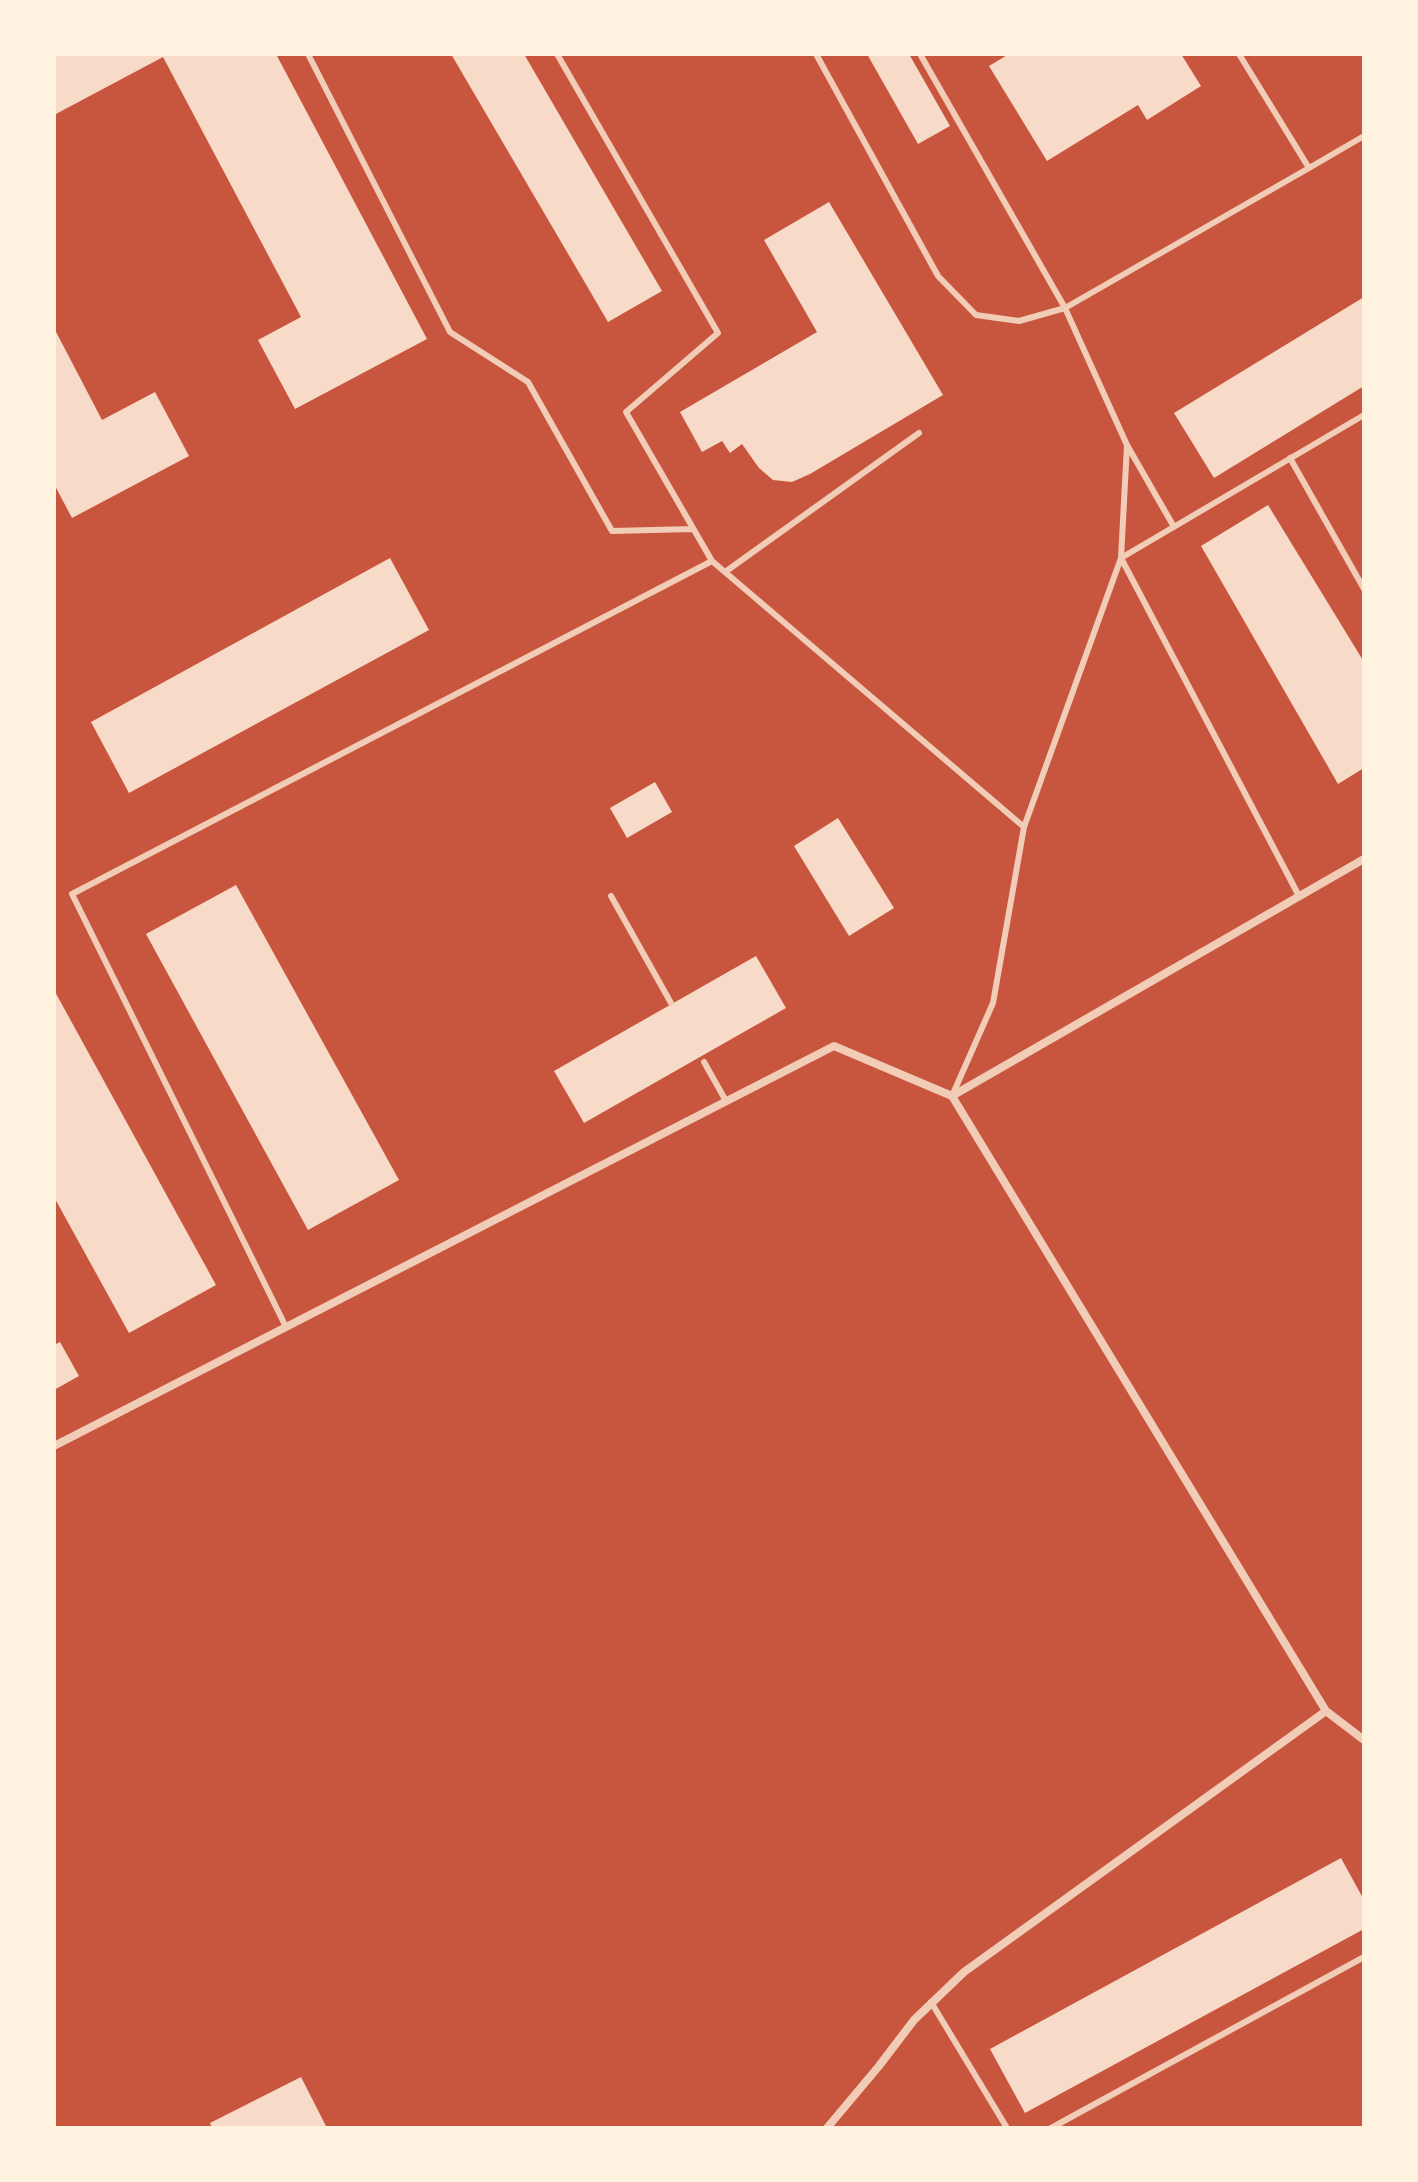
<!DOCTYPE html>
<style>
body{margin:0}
#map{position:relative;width:1418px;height:2182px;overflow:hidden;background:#c8553d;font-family:"PT Sans Narrow",sans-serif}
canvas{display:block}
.frame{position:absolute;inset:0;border:56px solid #fff3e0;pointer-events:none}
</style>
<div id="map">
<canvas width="1418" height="2182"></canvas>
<div class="frame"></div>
</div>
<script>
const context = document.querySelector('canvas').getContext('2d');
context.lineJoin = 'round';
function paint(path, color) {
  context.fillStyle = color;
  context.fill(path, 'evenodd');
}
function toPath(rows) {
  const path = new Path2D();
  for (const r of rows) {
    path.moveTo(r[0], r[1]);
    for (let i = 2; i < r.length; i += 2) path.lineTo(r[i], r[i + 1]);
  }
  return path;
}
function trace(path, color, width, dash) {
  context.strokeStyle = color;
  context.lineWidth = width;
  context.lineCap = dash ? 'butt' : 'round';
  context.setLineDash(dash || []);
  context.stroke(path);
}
paint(toPath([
 [54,54,276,54,427,339,295,409,258,340,301,317,163,57,54,115],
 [451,54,524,54,662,291,608,322],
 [867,54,909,54,950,126,918,144],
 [1009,54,1181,54,1201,86,1147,120,1138,105,1047,161,989,66],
 [829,202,943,395,810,474,792,482,773,480,759,468,742,444,730,453,722,441,702,452,680,412,817,332,764,240],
 [1364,297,1364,386,1214,478,1174,413],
 [54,328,102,420,155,392,189,456,72,518,54,484],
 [1268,505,1364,662,1364,768,1338,784,1201,546],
 [390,558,429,630,129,793,91,722],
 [655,782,672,812,627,838,610,808],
 [838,818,894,908,849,936,794,846],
 [236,885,399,1180,308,1230,146,934],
 [756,956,786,1008,584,1123,554,1071],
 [54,990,216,1285,129,1333,54,1197],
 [60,1342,79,1376,54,1390,54,1345],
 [1341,1858,1364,1900,1364,1929,1025,2113,990,2049],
 [301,2077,327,2128,212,2128,210,2123]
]), '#f7dbc8');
trace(toPath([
 [308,54,450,332,528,382,612,531,693,529],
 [557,54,718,333,626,412,712,561],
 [816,54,938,276,976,315,1019,321,1065,308,1127,445,1121,558,1024,827,993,1003,952,1096],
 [920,54,1065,308,1309,168,1239,54],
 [1309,168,1364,136],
 [1127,445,1174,527],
 [1290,458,1364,589],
 [725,572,919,433],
 [611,896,671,1003],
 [1299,896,1121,558,1364,415],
 [704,1062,726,1101],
 [286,1327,72,894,712,561,1024,827],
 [931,2002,1007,2128],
 [1051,2128,1364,1957]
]), '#f1ccb7', 6);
trace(toPath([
 [952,1096,1326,1711,1364,1740],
 [952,1096,1364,859],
 [54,1446,834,1046,952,1096],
 [827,2128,879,2066,914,2020,964,1972,1326,1711]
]), '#f1ccb7', 8);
</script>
